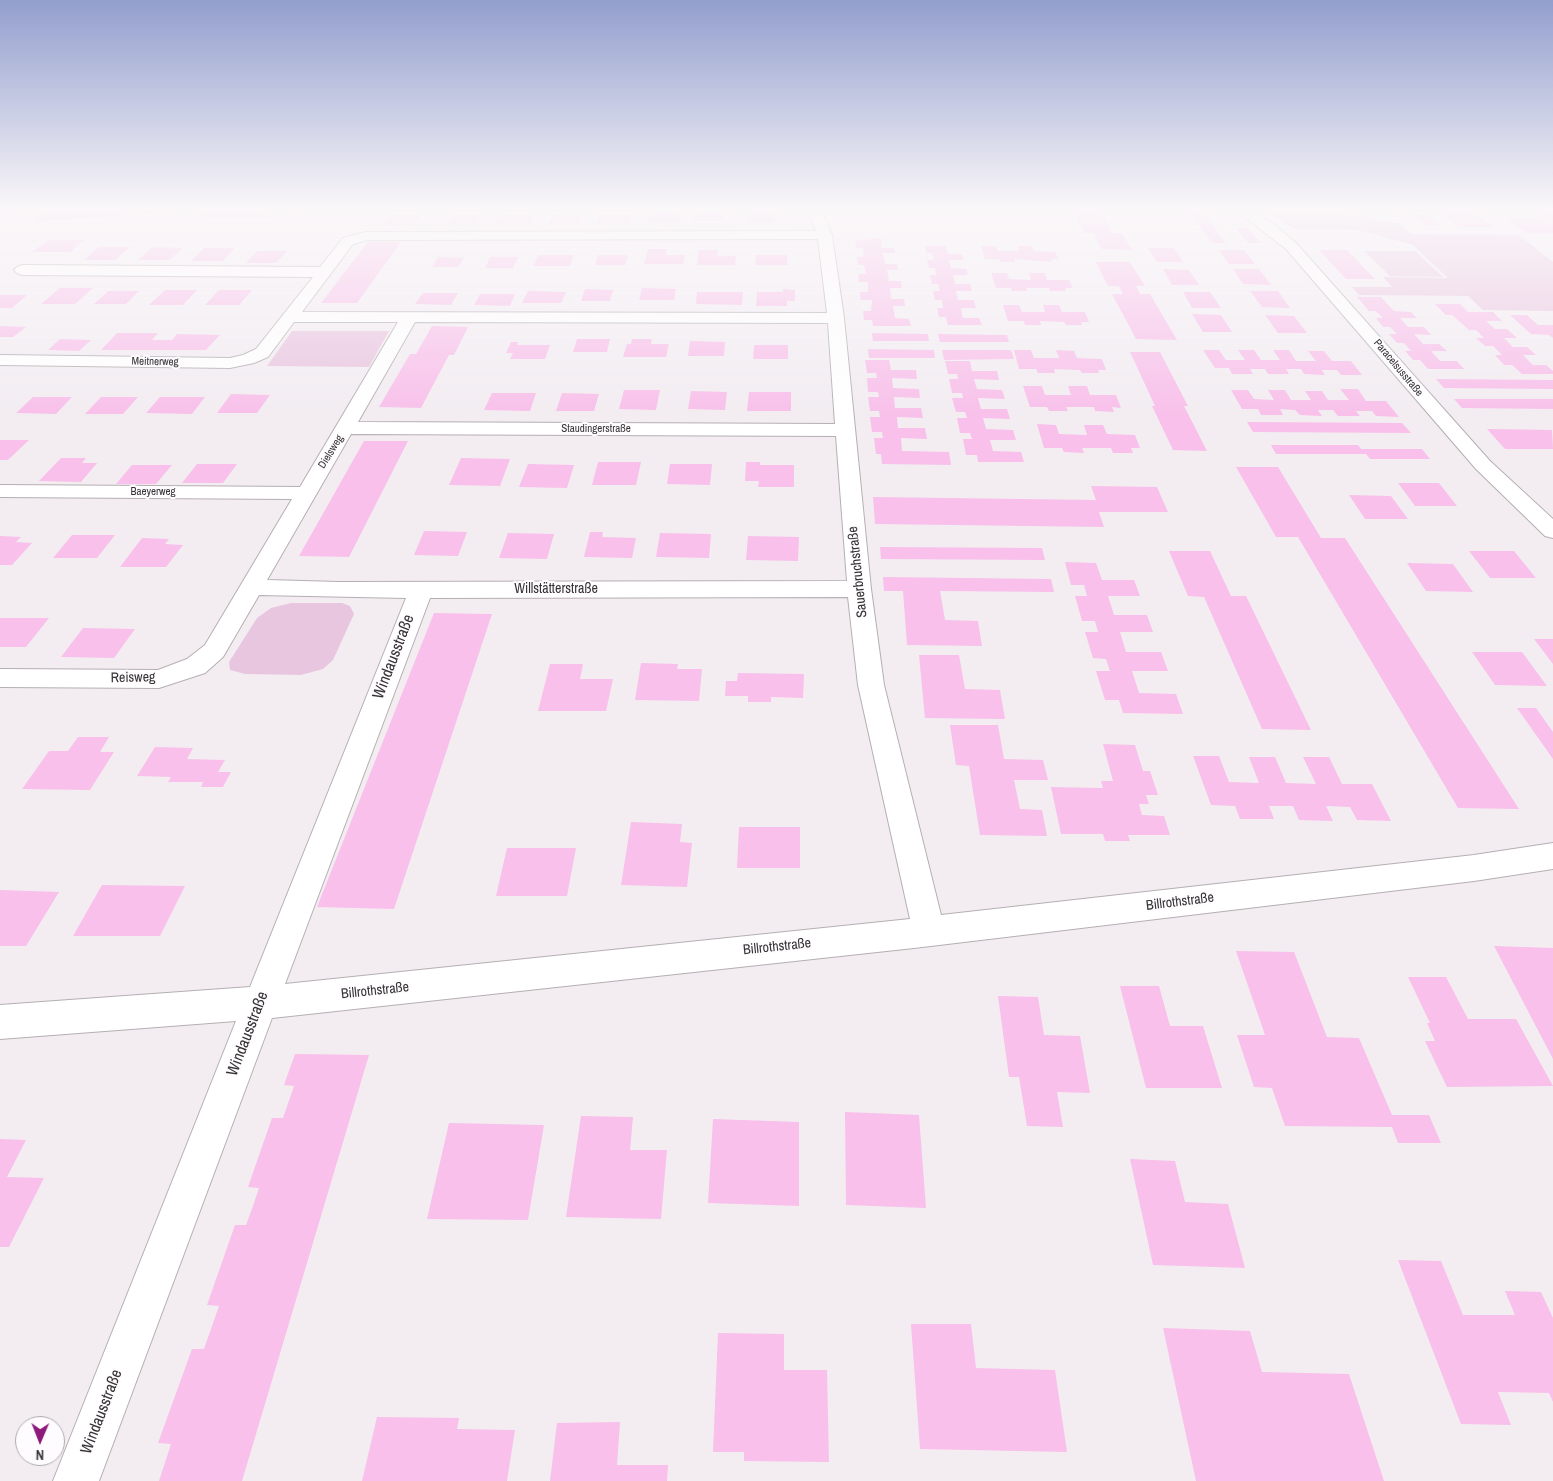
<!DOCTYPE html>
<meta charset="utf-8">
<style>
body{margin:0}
#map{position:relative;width:1553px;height:1481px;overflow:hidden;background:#f3edf2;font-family:"Archivo Narrow",sans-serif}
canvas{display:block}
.north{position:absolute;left:15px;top:1416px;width:50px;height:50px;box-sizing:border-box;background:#fefcfe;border:1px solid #aeacae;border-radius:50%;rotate:181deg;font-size:14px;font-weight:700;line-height:20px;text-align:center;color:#363335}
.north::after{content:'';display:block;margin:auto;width:18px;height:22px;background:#8e1b7c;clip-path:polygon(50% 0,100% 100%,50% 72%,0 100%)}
</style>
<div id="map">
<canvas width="1553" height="1481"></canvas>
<div class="north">N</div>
</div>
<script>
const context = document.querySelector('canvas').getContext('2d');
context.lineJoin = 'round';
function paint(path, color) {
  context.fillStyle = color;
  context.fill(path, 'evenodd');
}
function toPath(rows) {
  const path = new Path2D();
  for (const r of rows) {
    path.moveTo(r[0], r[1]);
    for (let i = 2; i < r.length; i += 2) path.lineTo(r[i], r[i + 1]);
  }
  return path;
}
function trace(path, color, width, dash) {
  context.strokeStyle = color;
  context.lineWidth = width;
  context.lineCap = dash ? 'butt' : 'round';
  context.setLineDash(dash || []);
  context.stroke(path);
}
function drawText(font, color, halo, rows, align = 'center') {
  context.font = font + ' "Archivo Narrow",sans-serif';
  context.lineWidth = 4;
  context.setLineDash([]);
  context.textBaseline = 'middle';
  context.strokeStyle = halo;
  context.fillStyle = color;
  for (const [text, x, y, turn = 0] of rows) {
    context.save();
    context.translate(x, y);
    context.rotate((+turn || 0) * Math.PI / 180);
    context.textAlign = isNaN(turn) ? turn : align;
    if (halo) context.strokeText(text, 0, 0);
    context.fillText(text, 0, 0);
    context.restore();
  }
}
paint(toPath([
 [47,209,248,209,275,218,208,218,191,211,33,222],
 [1271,213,1342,213,1400,224,1411,234,1519,235,1553,262,1553,311,1483,310,1468,296,1359,295,1352,287,1392,287,1383,277,1448,278,1413,245,1357,230,1294,229],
 [1364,251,1415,251,1443,277,1390,276],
 [292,331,389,331,369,367,267,366],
 [291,603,342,603,350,606,354,614,333,660,323,669,301,675,245,674,230,670,229,662,257,618,271,608]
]), '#e9c6e0');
paint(toPath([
 [0,209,27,209,21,214,0,215],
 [275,209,301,209,289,214],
 [1072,209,1099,209,1113,233,1122,233,1132,250,1102,249,1093,233,1084,233],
 [1187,209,1200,209,1226,243,1212,243],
 [1383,209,1402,209,1409,210,1407,214],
 [1431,209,1470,209,1493,227,1459,227,1440,211],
 [1532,211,1553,211,1553,233,1527,233,1507,218,1541,218],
 [650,212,681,212,679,222,648,222],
 [695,212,724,212,723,221,693,221],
 [748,213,776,213,775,222,747,222],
 [453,214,483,214,477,224,447,224],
 [600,214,632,214,629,224,596,224],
 [388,215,420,215,414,225,381,225],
 [499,215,534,215,529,224,494,224],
 [553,215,582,216,579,224,549,224],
 [1415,215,1428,215,1439,225,1426,225],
 [1236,228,1248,228,1261,243,1248,243],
 [881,238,882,248,894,248,895,253,883,253,885,264,897,264,898,270,887,270,889,281,901,281,902,288,890,288,891,299,904,299,905,306,893,306,895,318,909,319,911,326,873,326,872,320,864,320,863,311,871,311,872,300,861,300,860,292,868,292,868,282,859,282,858,274,866,274,864,265,858,265,857,257,864,257,863,248,856,248,855,241],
 [48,240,84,240,70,252,32,252],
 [368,242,401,242,357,303,321,303],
 [925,246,946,246,948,254,962,254,964,260,949,260,951,268,966,269,968,275,953,275,955,284,970,284,972,291,956,291,958,300,974,300,976,308,961,308,963,318,979,318,982,325,948,325,946,317,939,317,937,308,943,308,942,300,935,300,933,291,940,291,938,284,932,284,930,275,936,275,935,268,929,268,927,260,934,260,932,253,926,253],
 [981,246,996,246,998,251,1019,251,1017,246,1032,246,1034,251,1055,252,1059,259,1051,259,1052,262,1014,259,1015,262,1000,262,999,259,985,259],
 [99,247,130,247,115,260,84,260],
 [152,247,183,248,169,260,138,260],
 [204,248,235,248,223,261,191,261],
 [1148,248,1174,248,1183,262,1157,262],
 [648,249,667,249,666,255,685,255,683,264,644,264],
 [699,250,718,250,717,256,736,256,735,265,697,265],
 [1219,250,1244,250,1255,264,1229,264],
 [1319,250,1347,250,1375,279,1346,279],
 [257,251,287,251,276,263,246,263],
 [538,255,574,255,570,266,533,266],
 [598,255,628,255,625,265,595,265],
 [756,255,787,255,787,265,755,265],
 [438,257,464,258,458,267,432,267],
 [490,257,518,257,513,268,485,268],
 [1096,262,1130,262,1145,286,1136,286,1140,294,1150,294,1177,340,1136,339,1112,294,1123,294,1119,286,1108,286],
 [1163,269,1189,270,1199,285,1172,285],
 [1233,269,1259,269,1271,285,1243,284],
 [991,273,1007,273,1009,279,1031,280,1029,273,1045,273,1047,280,1069,280,1073,288,1065,288,1066,291,1050,291,1049,288,1026,288,1027,291,1012,291,1011,288,996,288],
 [60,288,93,288,75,304,41,304],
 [642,288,676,289,674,300,639,300],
 [585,289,613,290,610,301,581,301],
 [783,289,795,290,795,301,787,301,787,306,756,306,757,292,783,292],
 [165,290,197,290,183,305,149,305],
 [219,290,252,290,239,305,205,305],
 [108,291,139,291,126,304,94,304],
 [528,291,566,292,561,303,522,303],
 [1250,291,1278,291,1290,308,1262,307],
 [697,292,743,292,742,305,696,304],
 [1183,292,1210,292,1221,308,1192,308],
 [423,293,458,293,451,305,415,304],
 [480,294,515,294,510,306,474,305],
 [0,295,27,295,12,308,0,308],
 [1357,297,1381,297,1394,311,1411,312,1417,318,1400,318,1408,327,1424,327,1431,335,1414,334,1423,344,1439,344,1447,351,1431,351,1440,361,1457,361,1464,369,1428,369,1420,360,1413,360,1405,351,1411,351,1404,343,1397,343,1389,334,1397,334,1390,327,1383,327,1376,318,1383,318,1376,311,1369,311],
 [1435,304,1460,304,1468,312,1493,312,1502,321,1486,321,1495,329,1507,329,1517,338,1504,338,1513,347,1527,347,1536,355,1523,355,1533,365,1546,365,1553,371,1553,374,1522,374,1512,365,1504,365,1495,355,1502,355,1493,346,1485,346,1476,338,1484,338,1476,330,1469,330,1452,315,1446,315],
 [1003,305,1019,305,1022,312,1045,312,1043,305,1059,305,1062,312,1085,312,1089,322,1081,322,1082,325,1066,325,1064,322,1040,321,1041,325,1025,325,1024,321,1008,321],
 [1192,314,1221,315,1232,332,1203,332],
 [1265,315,1294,316,1307,333,1278,333],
 [1510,315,1527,315,1538,325,1553,325,1553,338,1549,335,1531,334],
 [0,326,26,327,13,337,0,337],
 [432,326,468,327,454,355,449,355,421,408,379,407,410,354,416,354],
 [117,333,158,333,152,340,172,340,177,334,220,335,206,350,101,350],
 [872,333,928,334,929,341,873,341],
 [938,334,1007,335,1009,342,940,342],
 [60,339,91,340,79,351,48,350],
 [577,339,610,339,607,352,573,352],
 [632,339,652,339,651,344,669,344,666,357,623,357,627,344,631,344],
 [690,341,725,342,724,356,688,356],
 [511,342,518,342,517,345,550,345,545,359,510,359,513,353,506,353],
 [754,345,788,345,788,359,753,359],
 [868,349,934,350,935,358,869,358],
 [942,350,1011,350,1014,359,944,360],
 [1014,350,1031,350,1034,358,1059,358,1056,350,1074,351,1077,358,1102,359,1106,370,1098,370,1099,373,1082,373,1080,370,1054,369,1055,373,1038,373,1036,369,1019,369],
 [1203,350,1219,350,1226,360,1245,360,1238,350,1254,350,1261,360,1280,360,1273,350,1289,350,1296,361,1316,361,1308,351,1324,351,1332,361,1351,361,1362,375,1341,375,1337,370,1322,370,1325,375,1304,374,1301,369,1286,369,1289,374,1268,374,1265,369,1250,369,1253,374,1232,374,1229,368,1215,368],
 [1130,352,1160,352,1188,406,1184,406,1207,451,1173,450,1152,406,1155,406],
 [865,360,889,360,891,370,916,370,917,379,892,378,893,388,919,389,920,398,894,397,895,408,921,408,923,418,897,417,898,428,925,428,927,439,901,438,902,451,949,452,951,465,882,464,881,454,876,454,874,438,883,438,882,432,872,432,870,417,880,417,879,411,870,411,868,397,879,397,878,392,868,392,867,378,877,378,876,373,867,373],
 [945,361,970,361,972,371,997,371,999,380,974,379,977,389,1002,390,1005,399,978,398,981,409,1007,409,1010,419,983,418,986,429,1013,430,1016,440,990,440,993,451,1021,452,1024,462,978,462,977,455,966,455,963,439,972,439,970,433,960,433,957,418,967,418,965,412,956,412,952,398,963,398,962,393,952,393,949,379,958,379,957,374,948,374],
 [1436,379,1553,380,1553,389,1444,388],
 [1023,386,1042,386,1045,395,1071,395,1068,386,1087,386,1090,395,1116,395,1121,408,1112,407,1114,412,1095,411,1094,407,1066,407,1068,411,1049,411,1047,407,1030,407],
 [1340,389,1358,389,1366,401,1386,401,1399,417,1376,416,1372,411,1356,411,1360,416,1338,416,1333,410,1318,410,1322,416,1300,415,1295,410,1280,409,1283,415,1261,415,1258,409,1242,409,1231,390,1248,390,1254,399,1274,400,1268,390,1285,390,1291,400,1311,400,1305,391,1322,391,1328,400,1349,400],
 [624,390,660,390,656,410,619,409],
 [691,391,727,392,725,410,688,409],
 [749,392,791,392,791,411,747,411],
 [492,393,536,393,530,411,484,410],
 [562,393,599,394,594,411,556,411],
 [231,394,270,395,257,413,217,413],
 [33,397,72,397,56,414,16,413],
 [101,397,138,397,123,414,85,414],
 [160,397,205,397,192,414,146,413],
 [1454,399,1553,399,1553,409,1462,408],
 [1247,422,1402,423,1411,433,1253,432],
 [1037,424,1056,425,1059,434,1087,435,1084,425,1103,425,1107,434,1135,435,1140,448,1131,448,1133,453,1113,453,1111,448,1082,448,1084,453,1064,452,1062,448,1044,448],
 [1487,429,1552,430,1553,449,1505,449],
 [0,440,29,440,8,460,0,460],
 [364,441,408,441,349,557,299,556],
 [1271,445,1358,445,1361,449,1422,449,1430,459,1370,459,1366,454,1276,454],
 [61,458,86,458,82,463,97,463,81,482,39,481],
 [461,458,510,459,500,486,449,485],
 [598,462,641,462,636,485,592,485],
 [746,462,760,462,760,465,794,465,794,487,758,487,759,481,745,481],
 [197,464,237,464,223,483,182,483],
 [528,464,574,465,567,488,519,487],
 [670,464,712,464,710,485,667,484],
 [132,465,172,465,156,484,116,484],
 [1236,467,1278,467,1321,538,1345,538,1519,809,1458,808,1298,537,1276,537],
 [1398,483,1439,483,1457,506,1415,506],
 [1091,486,1157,487,1168,512,1099,512,1104,527,875,524,873,497,1096,500],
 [1349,495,1391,496,1408,519,1365,519],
 [424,531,467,532,458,556,414,555],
 [590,532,603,532,602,537,636,538,632,558,584,557],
 [508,533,554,534,547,559,499,558],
 [660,533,711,534,709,558,656,557],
 [72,535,115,535,97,558,53,558],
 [0,536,21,537,16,542,32,543,12,565,0,565],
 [748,536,799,537,798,561,746,560],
 [142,538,169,539,165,544,183,545,166,567,120,567],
 [880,547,1042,548,1045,560,881,559],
 [1169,551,1210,551,1231,596,1246,596,1311,730,1262,729,1204,597,1188,596],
 [1469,551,1514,551,1536,578,1490,578],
 [1065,562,1096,563,1102,580,1134,580,1140,596,1108,596,1114,615,1147,615,1153,632,1120,632,1126,652,1161,652,1168,671,1132,671,1139,693,1176,694,1183,714,1123,713,1119,700,1105,700,1096,671,1110,671,1106,659,1093,658,1085,632,1098,632,1095,621,1082,621,1075,596,1087,596,1084,585,1071,585],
 [1407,563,1453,564,1473,592,1426,591],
 [883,577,1051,579,1054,592,940,591,945,620,978,621,982,646,907,645,903,591,884,591],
 [434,613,492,614,394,909,317,907],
 [0,618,49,618,26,647,0,647],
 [83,628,135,629,114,658,61,657],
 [1534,639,1553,639,1553,664],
 [1472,652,1522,652,1547,686,1495,685],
 [919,655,959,655,965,689,1000,690,1005,719,925,718],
 [641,663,678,664,677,669,702,669,699,701,635,700],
 [550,664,583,664,580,679,613,679,606,711,538,711],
 [738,673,804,674,803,698,771,697,771,702,748,702,748,696,725,696,726,681,737,681],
 [1517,708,1536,708,1553,732,1553,759],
 [950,725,998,725,1004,759,1043,760,1048,780,1014,780,1020,809,1042,810,1047,836,980,835,969,766,956,765],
 [78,737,109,737,100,752,114,752,90,790,22,789,49,751,68,751],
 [1103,744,1135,745,1143,771,1150,771,1158,795,1146,795,1149,804,1139,804,1142,815,1164,816,1170,835,1128,835,1130,841,1105,841,1103,834,1061,834,1051,787,1103,788,1101,781,1113,781],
 [155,747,193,748,187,759,225,760,218,772,231,772,223,787,201,787,203,782,168,782,171,777,137,776],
 [1193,756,1219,756,1229,782,1259,783,1249,757,1275,757,1286,783,1316,784,1303,757,1329,757,1342,784,1372,784,1391,821,1357,820,1350,807,1326,806,1333,821,1299,820,1293,806,1269,806,1274,819,1240,819,1235,806,1211,805],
 [631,822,682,824,680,842,692,843,687,887,621,885],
 [739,827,800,827,800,868,737,868],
 [507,848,576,848,567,896,496,896],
 [102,885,185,886,160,936,73,936],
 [0,890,59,892,26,946,0,946],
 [1494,946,1553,948,1553,1059],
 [1236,951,1294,952,1327,1037,1359,1038,1392,1115,1429,1115,1441,1143,1398,1143,1392,1127,1285,1126,1272,1088,1254,1087,1237,1035,1265,1035],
 [1408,977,1446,977,1468,1019,1516,1019,1553,1086,1447,1087,1425,1041,1435,1041,1427,1023,1430,1023],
 [1120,986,1159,986,1170,1026,1203,1026,1222,1088,1146,1088],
 [998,996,1038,997,1044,1035,1080,1036,1090,1093,1057,1092,1063,1127,1027,1126,1019,1077,1009,1077],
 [295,1054,369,1055,242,1481,159,1481,171,1444,158,1443,192,1349,204,1349,219,1306,207,1305,235,1225,246,1225,253,1206,259,1188,248,1187,272,1118,283,1118,294,1086,284,1085],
 [845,1112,919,1115,926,1208,846,1205],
 [581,1116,633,1117,630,1150,667,1150,661,1219,566,1217],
 [713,1119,799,1122,799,1206,708,1203],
 [449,1123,544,1125,528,1220,427,1219],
 [0,1139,26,1140,7,1177,44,1178,9,1247,0,1247],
 [1130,1159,1175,1161,1185,1202,1228,1204,1245,1268,1153,1265],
 [1398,1260,1441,1261,1463,1315,1515,1315,1505,1291,1541,1292,1553,1318,1553,1402,1549,1393,1498,1392,1511,1425,1461,1424],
 [911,1324,971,1324,976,1368,1055,1370,1067,1452,920,1449],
 [1163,1328,1250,1331,1262,1372,1349,1374,1384,1481,1196,1481],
 [718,1333,784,1334,784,1370,827,1370,829,1462,744,1461,744,1452,713,1452],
 [377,1417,459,1418,457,1429,515,1430,507,1481,362,1481],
 [620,1422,617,1465,668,1465,667,1481,550,1481,557,1423]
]), '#f8c0ea');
const street = toPath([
 [807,209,821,209,832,235,844,318,871,589,884,685,941,915,1474,855,1553,843,1553,869,1474,881,914,948,272,1018,99,1481,53,1481,236,1021,0,1039,0,1005,250,987,406,598,259,595,223,657,205,673,159,688,0,687,0,669,158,670,187,659,205,645,292,499,0,497,0,485,300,487,398,322,294,322,268,357,254,363,230,368,0,365,0,355,230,358,243,355,256,349,313,277,22,275,17,273,14,270,17,267,22,265,320,267,343,238,366,232,816,231,807,209],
 [818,239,827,313,302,312,353,244,367,240,818,239],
 [415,322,828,323,835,424,358,422,415,322],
 [351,434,836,436,847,581,339,582,267,580,351,434],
 [848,597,858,685,910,919,285,984,430,598,848,597],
 [1234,209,1250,209,1271,222,1296,243,1490,461,1553,519,1553,538,1545,536,1476,469,1286,249,1234,209]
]);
trace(street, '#b5afb3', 2);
paint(street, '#fff');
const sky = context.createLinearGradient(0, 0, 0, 416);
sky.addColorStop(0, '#929ecd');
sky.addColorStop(0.5, '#faf7f9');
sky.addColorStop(1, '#faf7f900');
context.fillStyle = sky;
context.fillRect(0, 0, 1553, 416);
drawText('11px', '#363335', '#fefcfe', [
 ["Meitnerweg",155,362,1],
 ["Paracelsusstraße",1398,368,50],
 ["Staudingerstraße",596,429],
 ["Dielsweg",331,452,-58],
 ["Baeyerweg",153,492]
]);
drawText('14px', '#363335', '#fefcfe', [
 ["Sauerbruchstraße",858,572,-96],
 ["Willstätterstraße",556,589],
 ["Reisweg",133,678,-1],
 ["Billrothstraße",1180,902,-7],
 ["Billrothstraße",777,947,-6],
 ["Billrothstraße",375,991,-6]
]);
drawText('16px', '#363335', '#fefcfe', [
 ["Windausstraße",394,657,-69],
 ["Windausstraße",248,1034,-69],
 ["Windausstraße",102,1412,-69]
]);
</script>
